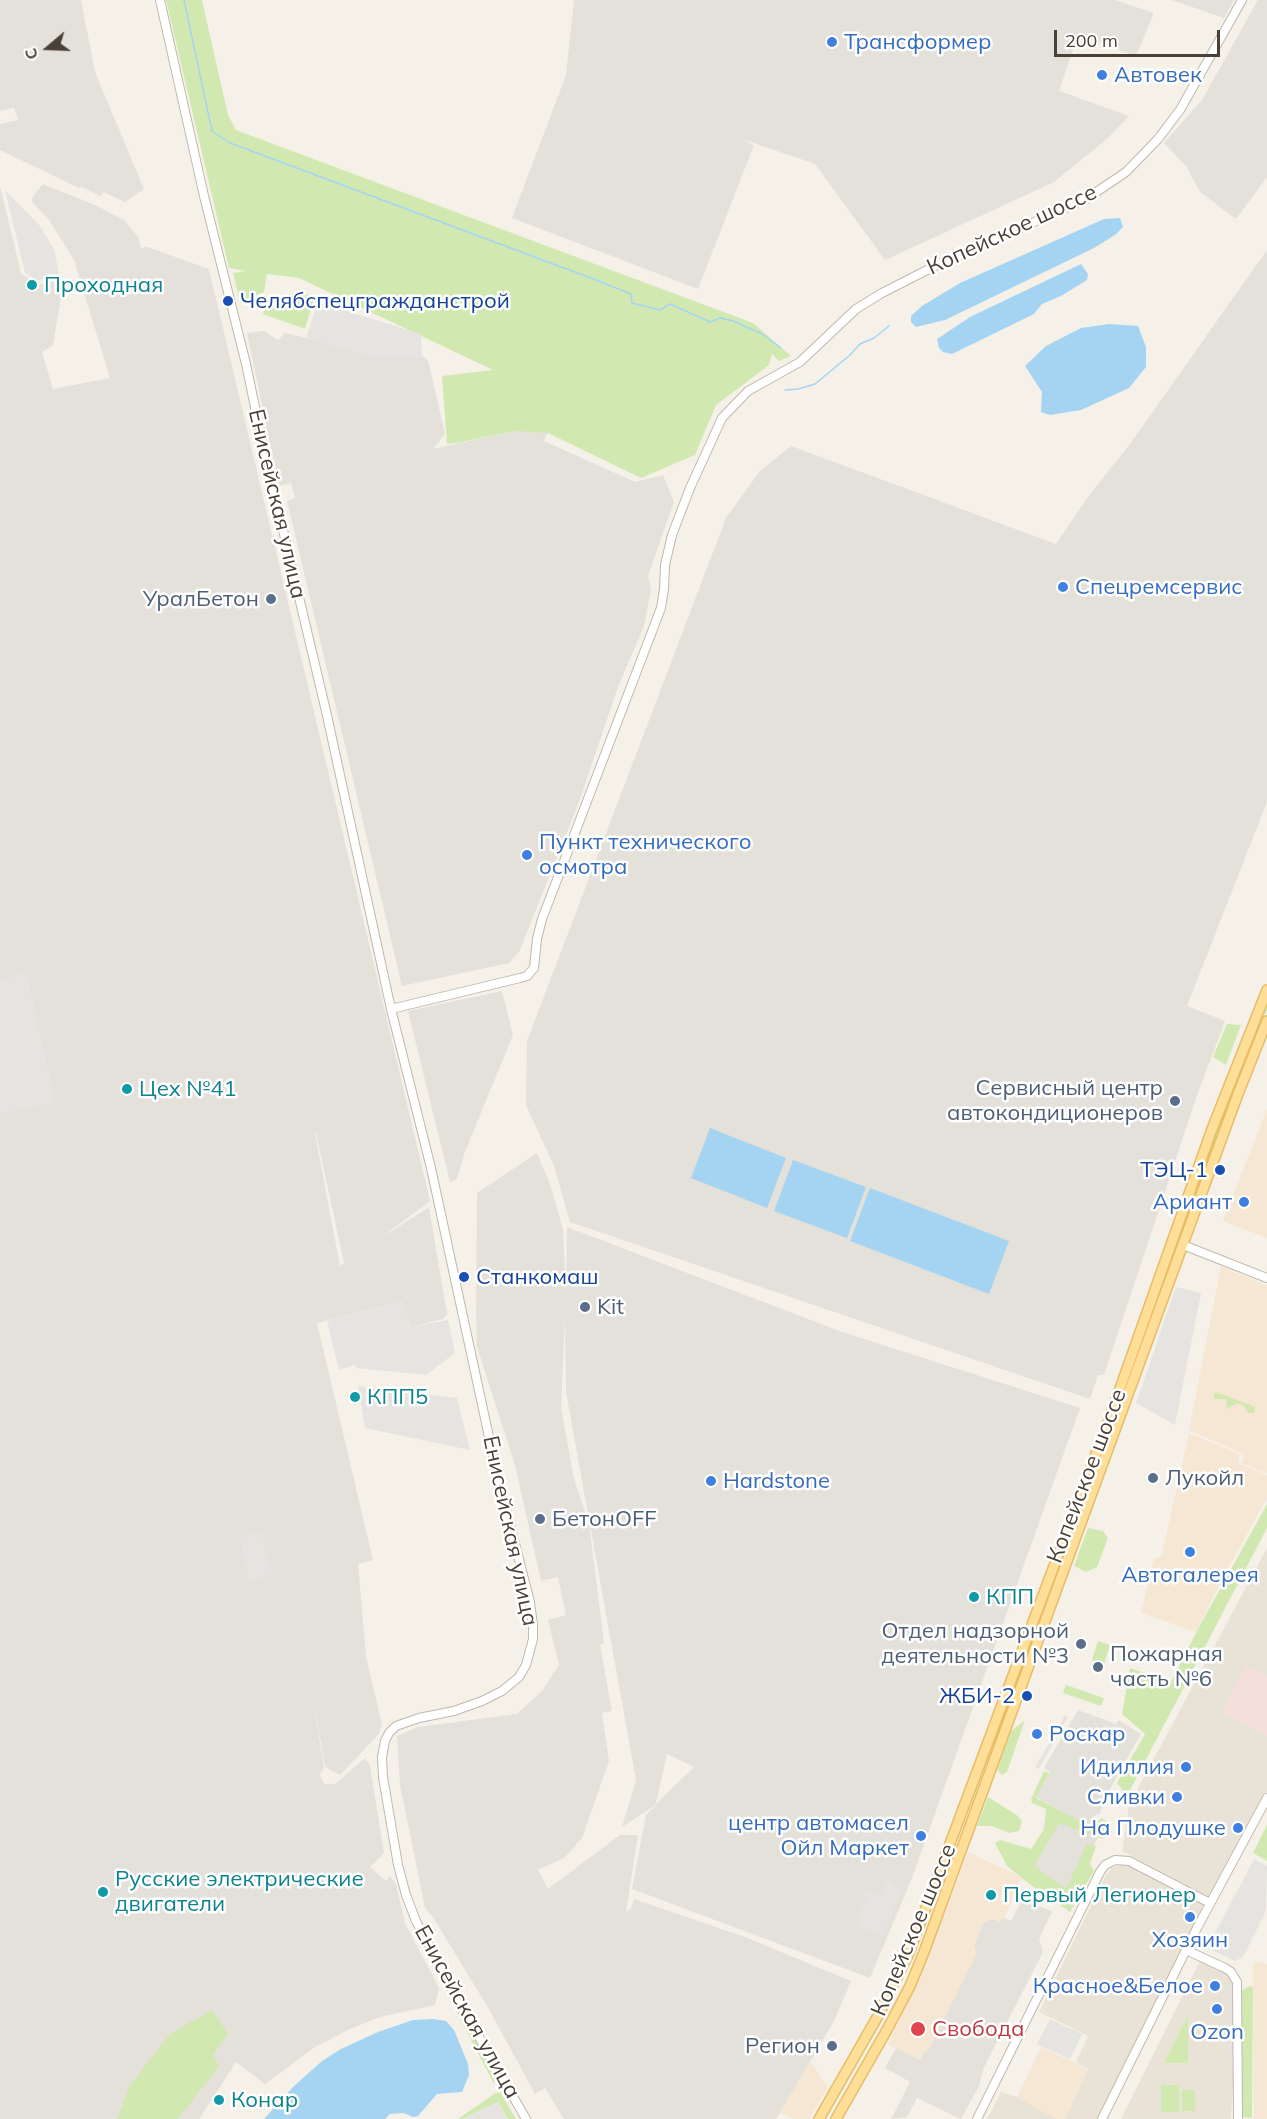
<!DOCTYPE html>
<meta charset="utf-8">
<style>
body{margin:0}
#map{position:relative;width:1267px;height:2119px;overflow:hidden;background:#f5f1e9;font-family:Mulish,sans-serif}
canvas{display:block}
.north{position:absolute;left:18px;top:18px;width:60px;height:60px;-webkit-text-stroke:4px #fff;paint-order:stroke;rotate:251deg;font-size:16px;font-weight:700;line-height:24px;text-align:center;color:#494137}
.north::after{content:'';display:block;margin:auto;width:21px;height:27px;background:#494137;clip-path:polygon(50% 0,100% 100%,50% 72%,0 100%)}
.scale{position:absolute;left:1054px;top:30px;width:166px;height:27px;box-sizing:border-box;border:3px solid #494137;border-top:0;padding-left:8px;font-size:18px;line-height:21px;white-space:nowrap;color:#494137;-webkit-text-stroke:4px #fff;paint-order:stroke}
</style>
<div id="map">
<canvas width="1267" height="2119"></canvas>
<div class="north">С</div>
<div class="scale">200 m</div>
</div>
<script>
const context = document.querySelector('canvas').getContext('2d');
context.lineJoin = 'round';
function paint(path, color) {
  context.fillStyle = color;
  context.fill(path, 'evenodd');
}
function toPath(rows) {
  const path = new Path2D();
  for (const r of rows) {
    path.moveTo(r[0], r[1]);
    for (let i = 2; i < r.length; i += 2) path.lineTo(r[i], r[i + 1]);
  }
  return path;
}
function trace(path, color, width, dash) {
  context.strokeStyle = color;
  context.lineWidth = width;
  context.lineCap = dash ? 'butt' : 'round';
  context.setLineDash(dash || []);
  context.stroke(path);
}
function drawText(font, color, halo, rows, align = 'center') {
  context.font = font + ' Mulish,sans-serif';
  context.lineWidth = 5;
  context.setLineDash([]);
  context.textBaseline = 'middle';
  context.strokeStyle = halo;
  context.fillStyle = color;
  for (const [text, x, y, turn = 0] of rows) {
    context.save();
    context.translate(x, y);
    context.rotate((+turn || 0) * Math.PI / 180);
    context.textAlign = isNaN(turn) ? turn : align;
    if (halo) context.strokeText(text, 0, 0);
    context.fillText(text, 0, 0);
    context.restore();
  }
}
paint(toPath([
 [1267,1548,1267,1677,1246,1667,1223,1712,1267,1736,1267,1791,1210,1897,1122,1851,1129,1805],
 [1129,1862,1205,1904,1203,1910,1098,2119,1065,2119,1088,2069,1076,2062,1088,2036,1039,2012,1106,1875,1112,1868],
 [1201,1959,1226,1972,1234,1979,1238,1993,1231,2119,1121,2119],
 [1001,2092,1017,2097,1057,2119,987,2119]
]), '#e9e3d7');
paint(toPath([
 [1267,1109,1267,1238,1223,1221],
 [1221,1266,1267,1286,1267,1473,1241,1463,1244,1458,1243,1454,1189,1430],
 [1189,1433,1240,1454,1238,1463,1267,1475,1267,1498,1220,1583,1196,1632,1141,1613,1154,1558,1161,1558],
 [968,1852,1022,1877,1004,1918,977,1953,929,2049,924,2052,919,2059,888,2045,922,1972],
 [1253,1961,1267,1964,1267,2119,1254,2119],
 [1041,2047,1088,2069,1065,2119,1057,2119,1017,2097],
 [810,2061,828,2087,809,2119,792,2119,780,2112]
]), '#f6e7d4');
paint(toPath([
 [0,0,81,0,95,72,144,189,125,202,104,192,100,196,82,187,79,188,0,150,0,124,18,120,14,108,0,111],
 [574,0,1115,0,1154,13,1136,56,1078,35,1059,91,1129,116,1108,138,1054,182,885,260,815,164,739,138,754,145,698,289,512,218,566,75],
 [1172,0,1234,0,1224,18],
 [1258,0,1267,0,1267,177,1236,219,1200,192,1186,166,1164,143,1202,100],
 [43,184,95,205,124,220,138,237,141,248,147,247,209,269,430,1201,381,1238,429,1207,447,1314,443,1319,411,1327,402,1302,317,1323,373,1560,358,1564,366,1656,382,1725,378,1735,340,1775,331,1771,325,1766,311,1688,324,1767,320,1775,324,1784,335,1784,365,1758,370,1766,384,1853,370,1867,386,1881,390,1876,396,1884,405,1923,439,1988,435,2005,380,2017,350,2029,315,2047,265,2084,236,2062,199,2119,0,2119,0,186,21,273,38,285,62,279,61,298,53,345,42,352,53,389,110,378,74,260,48,218,32,202,33,196],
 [316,1133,344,1263,340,1266,315,1133],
 [1267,250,1267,802,1187,1006,1225,1021,1195,1101,1104,1375,1098,1375,1090,1399,570,1222,554,1166,526,1105,527,1041,726,518,760,471,791,446,1056,544,1087,498,1130,444],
 [264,331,278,340,285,333,378,355,422,356,428,360,445,434,433,449,513,431,548,432,544,441,635,482,663,475,674,502,648,576,651,590,644,626,618,687,579,802,519,952,509,963,402,986,287,501,295,498,291,483,279,486,247,333],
 [502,991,513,1035,464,1154,457,1179,450,1182,408,1011],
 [537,1153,550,1184,563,1229,566,1293,567,1227,842,1332,1080,1408,912,1878,870,1978,632,1889,646,1815,657,1804,622,1827,636,1780,566,1392,565,1317,561,1408,574,1479,589,1524,604,1643,600,1645,612,1711,602,1713,609,1761,582,1838,564,1858,538,1870,548,1889,620,1835,638,1835,626,1912,631,1909,634,1899,745,1937,851,1981,833,2023,776,2119,564,2119,545,2088,535,2094,490,2011,433,1917,425,1908,400,1785,397,1736,418,1727,517,1714,542,1691,559,1665,548,1620,566,1615,558,1577,541,1581,515,1465,477,1347,476,1316,477,1193],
 [667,1754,694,1767,657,1803,656,1803],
 [1078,1710,1116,1724,1119,1720,1141,1734,1103,1801,1104,1804,1099,1815,1096,1814,1088,1826,1036,1797,1050,1772,1044,1768],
 [1059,1817,1100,1834,1069,1893,1030,1866],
 [1022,1900,1052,1911,1039,1939,1043,1952,983,2069,979,2086,961,2119,917,2098,907,2117,891,2119,910,2082,885,2068,896,2048,920,2060,924,2052,929,2049,977,1953,974,1947,983,1923,992,1919,1000,1922,1004,1918,1011,1921]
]), '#e4e0da');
paint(toPath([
 [1246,1666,1267,1677,1267,1736,1223,1712]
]), '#f5dfdc');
paint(toPath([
 [166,0,202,0,228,115,236,130,753,323,791,356,779,361,772,354,769,365,716,405,695,455,641,478,548,433,514,431,456,443,447,444,442,376,493,370,299,278,267,274,264,292,240,302,233,273,245,271,229,268],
 [290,294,315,295,305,329,263,314,266,305],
 [1267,1004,1267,1010,1209,1157,1190,1210,1189,1210,1207,1156],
 [1227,1024,1241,1025,1226,1065,1213,1057],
 [1216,1392,1255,1407,1255,1411,1254,1413,1248,1413,1244,1406,1237,1403,1227,1409,1226,1399,1214,1399,1214,1394],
 [1267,1504,1267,1528,1127,1796,1117,1783,1145,1734,1122,1714,1130,1668,1171,1682,1198,1629],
 [1088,1528,1103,1531,1108,1538,1097,1567,1086,1572,1074,1566],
 [1098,1641,1110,1645,1104,1664,1092,1660],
 [1066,1685,1104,1698,1101,1706,1063,1693],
 [1025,1720,1007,1772,1002,1775,997,1770,1011,1731],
 [1044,1771,1049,1773,1036,1798,1090,1826,1102,1818,1110,1824,1103,1839,1059,1823,1034,1866,1066,1889,1087,1844,1096,1846,1090,1864,1094,1871,1070,1912,1032,1886,1007,1866,995,1843,1000,1840,1031,1849,1044,1829,1046,1809,1032,1803,1031,1799],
 [988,1797,1018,1816,1022,1822,1019,1831,1009,1833,992,1826,977,1826],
 [1267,1825,1267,1861,1253,1853],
 [1249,1986,1253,1987,1252,2118,1242,2117,1241,1991],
 [455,2009,461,2011,495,2078,494,2084],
 [212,2010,228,2034,213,2055,219,2066,178,2119,117,2119,130,2085,170,2034],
 [1186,2019,1188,2019,1188,2063,1164,2063],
 [1161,2085,1179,2085,1179,2112,1161,2112],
 [1182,2090,1195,2090,1195,2111,1182,2111],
 [500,2092,516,2119,508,2119,498,2102,462,2119,458,2119,494,2094]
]), '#d1e9b1');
paint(toPath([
 [5,190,40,226,55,251,59,277,37,280,25,273],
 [318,302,421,334,422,358,374,358,306,338],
 [27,973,55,1102,0,1114,0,979],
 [1176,1287,1201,1293,1175,1425,1136,1403],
 [403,1302,411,1327,448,1320,455,1353,426,1375,357,1368,355,1365,339,1370,327,1321],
 [358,1386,457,1398,470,1450,365,1428],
 [261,1532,272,1576,249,1581,239,1538],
 [1065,1715,1068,1717,1039,1769,1035,1767],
 [1254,1859,1267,1866,1266,1911,1243,1957,1235,1961,1207,1948],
 [887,1879,891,1880,891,1883,902,1888,883,1937,856,1926,866,1898,862,1895,864,1890,881,1895],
 [1228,1985,1233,1985,1233,2055,1229,2055],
 [1050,2019,1082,2034,1070,2059,1037,2044],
 [498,2102,507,2119,463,2119]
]), '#e6e4e0');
paint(toPath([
 [1120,218,1123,227,1115,235,1094,248,945,320,916,327,911,322,911,316,922,306,960,283,1104,219],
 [1081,264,1088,274,1087,280,1061,296,1042,304,1034,314,952,354,943,352,939,348,937,339,970,317],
 [1109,324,1138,326,1146,347,1146,367,1129,388,1081,410,1050,415,1041,412,1042,392,1025,366,1046,346,1081,328],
 [710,1128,786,1158,767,1208,691,1178],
 [793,1160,866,1187,847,1238,774,1211],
 [870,1188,1009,1241,989,1294,850,1241],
 [433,2019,446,2021,454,2030,468,2064,469,2075,462,2092,437,2094,418,2116,413,2117,404,2113,390,2114,385,2119,264,2119,293,2087,322,2061,341,2049,378,2032,413,2020]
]), '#a5d4f2');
trace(toPath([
 [184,0,212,131,230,143,596,280,631,294,632,303,660,310,670,304,710,322,720,318,733,321,762,334,781,348],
 [785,390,798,389,815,384,850,355,860,344,874,338,889,326]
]), '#a5d4f2', 1.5);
const tertiary = toPath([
 [160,0,204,196,246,364,264,450,326,711,391,1009,431,1168,497,1474,530,1602,533,1625,533,1639,526,1665,519,1677,502,1691,482,1701,454,1711,419,1718,396,1726,389,1733,385,1741,382,1757,383,1777,398,1865,406,1895,416,1921,460,2004,526,2119],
 [391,1009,520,978,527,976,534,968,537,939,542,919,661,608,664,589,665,565,672,535,690,488,722,418,748,391,800,362,856,309,882,293,937,265,1086,199,1126,172,1158,139,1180,110,1242,0],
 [1183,1245,1267,1278],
 [1186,1950,1225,1968,1231,1972,1237,1982,1238,2119],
 [977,2119,1100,1872,1105,1865,1115,1860,1129,1861,1210,1903],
 [1102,2119,1197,1928,1267,1798]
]);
const primary = toPath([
 [819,2119,879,2014,909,1953,1112,1411,1212,1129,1267,990],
 [836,2119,888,2028,910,1986,924,1952,1238,1094,1267,1021]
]);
trace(tertiary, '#c0b8ab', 10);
trace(primary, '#e6bc65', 12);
trace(tertiary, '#fff', 8);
trace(primary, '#ffdf98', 9);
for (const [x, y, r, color] of [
 [832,42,6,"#3f7fe0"],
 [1102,75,6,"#3f7fe0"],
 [32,285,6,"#0f9aa8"],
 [228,301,6,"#1a4fb4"],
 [1063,587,6,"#3f7fe0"],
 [271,599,6,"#5c6f8a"],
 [527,855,6,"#3f7fe0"],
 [127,1089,6,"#0f9aa8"],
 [1175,1101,6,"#5c6f8a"],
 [1220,1170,6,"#1a4fb4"],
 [1244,1202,6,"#3f7fe0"],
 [464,1277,6,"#1a4fb4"],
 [585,1307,6,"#5c6f8a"],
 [355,1397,6,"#0f9aa8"],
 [1153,1478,6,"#5c6f8a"],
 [711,1481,6,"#3f7fe0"],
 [540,1519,6,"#5c6f8a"],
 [1190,1552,6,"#3f7fe0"],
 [974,1597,6,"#0f9aa8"],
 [1081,1644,6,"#5c6f8a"],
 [1098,1667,6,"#5c6f8a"],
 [1027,1696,6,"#1a4fb4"],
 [1037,1734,6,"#3f7fe0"],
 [1186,1767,6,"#3f7fe0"],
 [1177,1797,6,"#3f7fe0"],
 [1238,1828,6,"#3f7fe0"],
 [921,1836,6,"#3f7fe0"],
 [103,1892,6,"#0f9aa8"],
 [991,1895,6,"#0f9aa8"],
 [1190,1917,6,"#3f7fe0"],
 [1215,1986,6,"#3f7fe0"],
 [1217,2009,6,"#3f7fe0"],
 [918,2029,8,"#e0444e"],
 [832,2046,6,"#5c6f8a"],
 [219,2100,6,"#0f9aa8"]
]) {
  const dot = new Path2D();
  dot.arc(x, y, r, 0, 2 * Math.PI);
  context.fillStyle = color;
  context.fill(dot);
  trace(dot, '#fff', 2);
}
drawText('22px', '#366cbe', '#fff', [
 ["Трансформер",844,42],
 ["Автовек",1114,75],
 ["Спецремсервис",1075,587],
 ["Пункт технического",539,842],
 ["осмотра",539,867],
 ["Ариант",1232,1202,"right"],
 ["Hardstone",723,1481],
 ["Автогалерея",1190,1575,"center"],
 ["Роскар",1049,1734],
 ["Идиллия",1174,1767,"right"],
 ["Сливки",1165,1797,"right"],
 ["центр автомасел",909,1823,"right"],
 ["Ойл Маркет",909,1848,"right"],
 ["На Плодушке",1226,1828,"right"],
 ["Хозяин",1190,1940,"center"],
 ["Красное&Белое",1203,1986,"right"],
 ["Ozon",1217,2032,"center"]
], 'left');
drawText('22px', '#494137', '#fff', [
 ["Копейское шоссе",1012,230,-25],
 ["Енисейская улица",277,504,77],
 ["Копейское шоссе",1087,1476,-69],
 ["Енисейская улица",510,1531,78],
 ["Копейское шоссе",914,1930,-67],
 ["Енисейская улица",467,2012,61]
]);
drawText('22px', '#0d838f', '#fff', [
 ["Проходная",44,285],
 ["Цех №41",139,1089],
 ["КПП5",367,1397],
 ["КПП",986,1597],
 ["Русские электрические",115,1879],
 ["двигатели",115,1904],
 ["Первый Легионер",1003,1895],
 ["Конар",231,2100]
], 'left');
drawText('22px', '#164399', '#fff', [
 ["Челябспецгражданстрой",240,301],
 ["ТЭЦ-1",1208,1170,"right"],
 ["Станкомаш",476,1277],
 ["ЖБИ-2",1015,1696,"right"]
], 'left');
drawText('22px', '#4e5e75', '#fff', [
 ["УралБетон",259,599],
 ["Сервисный центр",1163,1088],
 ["автокондиционеров",1163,1113],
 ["Kit",597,1307,"left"],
 ["Лукойл",1165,1478,"left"],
 ["БетонOFF",552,1519,"left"],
 ["Отдел надзорной",1069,1631],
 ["деятельности №3",1069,1656],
 ["Пожарная",1110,1654,"left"],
 ["часть №6",1110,1679,"left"],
 ["Регион",820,2046]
], 'right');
drawText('22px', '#be3a42', '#fff', [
 ["Свобода",932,2029]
], 'left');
</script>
